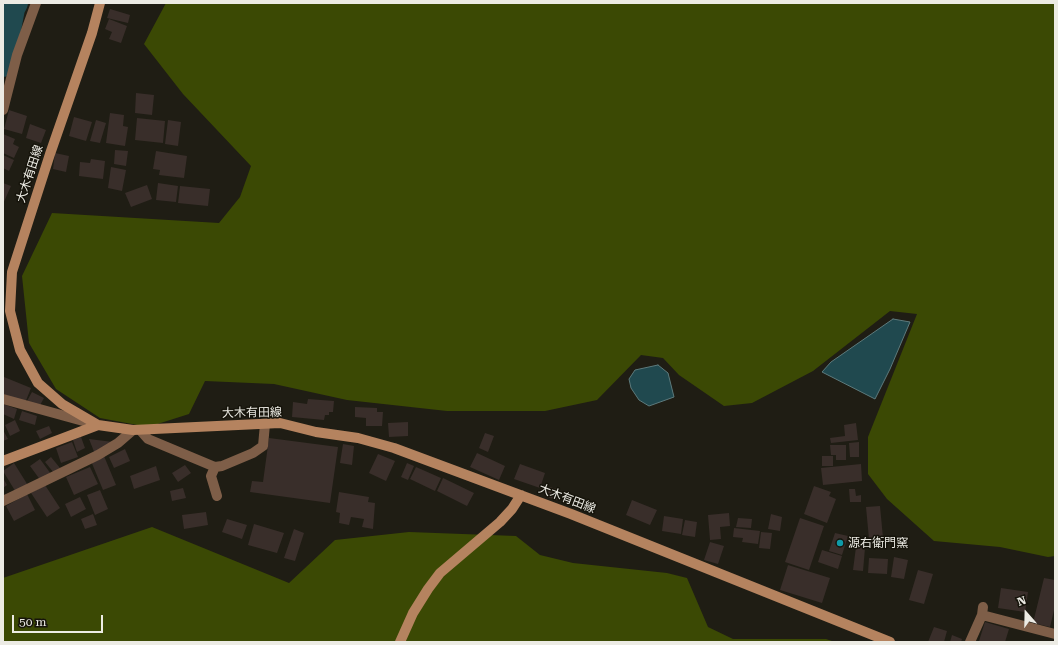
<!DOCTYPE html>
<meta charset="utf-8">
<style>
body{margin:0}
#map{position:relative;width:1058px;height:645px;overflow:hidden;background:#1f1d14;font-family:"Roboto Serif",serif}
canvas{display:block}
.frame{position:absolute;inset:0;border:4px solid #ecebe4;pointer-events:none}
.north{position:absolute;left:1006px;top:593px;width:40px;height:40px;-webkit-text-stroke:3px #16140b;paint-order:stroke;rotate:340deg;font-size:11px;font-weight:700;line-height:16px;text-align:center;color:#ecebe4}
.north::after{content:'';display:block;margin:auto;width:14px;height:18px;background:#ecebe4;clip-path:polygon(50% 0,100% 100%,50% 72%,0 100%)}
.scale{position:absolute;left:12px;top:615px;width:91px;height:18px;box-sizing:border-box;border:2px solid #ecebe4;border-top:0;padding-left:5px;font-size:12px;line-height:14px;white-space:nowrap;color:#ecebe4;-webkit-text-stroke:3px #16140b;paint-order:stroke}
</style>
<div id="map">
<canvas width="1058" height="645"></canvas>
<div class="frame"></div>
<div class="north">N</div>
<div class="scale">50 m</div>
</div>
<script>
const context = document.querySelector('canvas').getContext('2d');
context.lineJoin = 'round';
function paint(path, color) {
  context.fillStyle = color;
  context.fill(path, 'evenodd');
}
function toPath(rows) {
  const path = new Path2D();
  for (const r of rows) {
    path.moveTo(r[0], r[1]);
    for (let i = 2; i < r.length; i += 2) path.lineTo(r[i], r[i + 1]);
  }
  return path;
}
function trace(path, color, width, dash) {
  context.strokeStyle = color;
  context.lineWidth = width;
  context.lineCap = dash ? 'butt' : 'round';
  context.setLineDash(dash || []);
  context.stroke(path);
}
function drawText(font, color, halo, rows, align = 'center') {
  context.font = font + ' "Roboto Serif","Noto Sans JP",serif';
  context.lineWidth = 3;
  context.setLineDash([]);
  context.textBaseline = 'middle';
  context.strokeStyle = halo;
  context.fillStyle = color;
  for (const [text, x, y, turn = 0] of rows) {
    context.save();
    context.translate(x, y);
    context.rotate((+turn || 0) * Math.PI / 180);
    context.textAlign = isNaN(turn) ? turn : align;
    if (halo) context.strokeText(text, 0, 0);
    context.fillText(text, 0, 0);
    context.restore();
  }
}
paint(toPath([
 [166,3,1055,3,1055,556,1048,557,1000,547,934,541,887,499,868,474,868,437,917,314,890,311,813,371,752,403,724,406,679,375,663,358,641,355,597,400,545,411,447,411,347,400,274,384,205,381,189,414,148,427,100,418,56,389,29,343,22,276,52,213,219,223,240,197,251,166,183,94,144,44],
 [152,527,289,583,335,540,409,532,516,536,540,555,573,563,667,573,687,578,708,627,733,639,826,639,835,642,3,642,3,578]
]), '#3b4904');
const water = toPath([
 [893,319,910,322,890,369,875,399,822,372,831,362,893,319],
 [658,365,668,373,674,397,649,406,639,400,631,388,629,379,635,370,658,365]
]);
paint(water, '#20494f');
trace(water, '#5d7a7c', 1);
trace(toPath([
 [3,66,14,9,17,3]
]), '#20494f', 22);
paint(toPath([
 [110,9,130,15,128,23,107,18],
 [109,19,127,26,121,43,109,39,112,32,105,29],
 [136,93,154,95,152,115,135,113],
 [9,110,27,116,22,134,4,129],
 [110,113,124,115,123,126,128,127,125,146,106,143],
 [74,117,92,122,86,141,69,136],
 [137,118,165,121,163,143,135,140],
 [96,120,106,123,100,143,90,141],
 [168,120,181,122,178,146,165,144],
 [30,124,46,130,41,143,26,138],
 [3,134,15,139,13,144,19,147,14,158,3,153],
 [115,150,128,151,126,166,114,164],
 [156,151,187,156,184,178,159,175,160,170,153,169],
 [55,153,69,156,66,172,53,169],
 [30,154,40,157,35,173,26,170],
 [3,155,14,160,9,171,3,168],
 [91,159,105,161,103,179,79,176,80,162,90,163],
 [111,167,126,170,122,191,108,188],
 [3,183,11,186,3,204],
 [158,183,178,186,176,202,156,200],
 [147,185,152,199,131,207,125,193],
 [180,186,210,189,208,206,178,203],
 [4,377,31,388,25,403,3,394],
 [32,392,44,398,39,407,27,401],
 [308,399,334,401,333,412,329,412,329,415,325,415,324,420,292,417,293,402,307,404],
 [3,404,17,409,14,419,3,414],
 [355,407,377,408,377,412,383,412,382,426,366,426,366,418,355,417],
 [22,411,37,416,35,425,19,420],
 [15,420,20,431,10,436,5,425],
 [408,422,408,436,389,437,388,423],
 [856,423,858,440,831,443,830,438,845,436,844,425],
 [49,426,52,433,40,439,36,431],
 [3,430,8,439,3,441],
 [485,433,494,436,488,452,479,448],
 [81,437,85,448,77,452,73,440],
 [269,438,338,447,330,503,250,492,252,481,263,482],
 [89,439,113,442,95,454],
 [72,442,78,457,61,463,56,448],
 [859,442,859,457,850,457,849,443],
 [343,444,354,446,352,465,340,463],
 [830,445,846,445,846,460,836,460,836,455,831,455],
 [125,449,130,461,114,468,109,457],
 [477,453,505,466,499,480,470,467],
 [378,454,395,461,386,481,369,473],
 [104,456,116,485,103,490,91,461],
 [822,456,833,456,833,466,822,466],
 [51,457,60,468,54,473,45,462],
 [40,459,51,474,41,481,30,466],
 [14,463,29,487,17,494,3,471],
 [407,463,414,466,408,480,401,477],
 [520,464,545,473,540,488,514,479],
 [861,464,862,481,823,485,821,468],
 [185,465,191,473,178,482,172,473],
 [156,466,160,480,134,489,130,476],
 [90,467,98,484,74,495,66,477],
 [416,467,441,478,435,491,410,479],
 [3,478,7,485,3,488],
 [443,478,474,493,467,506,437,491],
 [45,485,60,508,47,517,31,493],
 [814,486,831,492,829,496,836,499,827,523,804,514],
 [550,487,560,490,557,500,547,497],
 [183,488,186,498,172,501,170,491],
 [849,489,855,489,856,496,861,495,861,502,850,502],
 [100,490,108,509,95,515,87,495],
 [339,492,369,497,368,502,375,503,373,529,362,527,364,519,351,517,349,525,339,523,340,513,336,512],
 [27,494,35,510,14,521,6,506],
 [80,497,86,509,71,517,65,504],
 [632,500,657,510,650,525,626,515],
 [880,506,883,538,869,539,866,507],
 [206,512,208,525,184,529,182,515],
 [729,513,730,526,720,527,721,539,710,540,708,515],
 [93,514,97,525,85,529,81,519],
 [771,514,782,517,780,531,768,529],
 [664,516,683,519,681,534,662,531],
 [738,518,752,519,751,528,736,527],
 [800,518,824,526,809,570,785,562],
 [227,519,247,525,242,539,222,532],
 [685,520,697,522,695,537,682,535],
 [254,524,284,533,277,553,248,545],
 [734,528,760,531,758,544,742,542,743,538,733,537],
 [294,529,304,533,295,561,284,558],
 [761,532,772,533,770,549,759,548],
 [835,533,848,536,842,555,829,551],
 [710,542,724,546,718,564,704,560],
 [856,547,865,548,863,571,853,570],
 [822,550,842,556,838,569,818,562],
 [894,557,908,560,904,579,891,577],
 [869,558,888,559,887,574,868,573],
 [788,565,830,578,822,603,780,590],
 [918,570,933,574,924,604,909,600],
 [1044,578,1055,580,1055,606,1050,627,1033,623],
 [1001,588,1028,592,1025,612,998,608],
 [985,622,1009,629,1005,642,979,641],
 [934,627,947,631,944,642,928,642],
 [952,635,962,639,961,642,950,642]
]), '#392e2a');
trace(toPath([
 [3,110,17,55,36,3],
 [3,399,94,424],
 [140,430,148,439,215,467],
 [217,496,211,476,215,467,222,466,253,453,263,446,265,424],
 [3,501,98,455,118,443,133,430],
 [982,615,1055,634],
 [970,642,982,615,983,607]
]), '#7e5e48', 10);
trace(toPath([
 [100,3,92,33,50,154,12,272,10,311,20,350,38,383,62,404,98,425,133,430,280,423,316,432,358,438,394,448,571,514,890,642],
 [3,461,98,425],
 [400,642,413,613,428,589,440,573,500,522,512,509,521,495]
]), '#b5835f', 10);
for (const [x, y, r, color] of [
 [840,543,4,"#0f9aa8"]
]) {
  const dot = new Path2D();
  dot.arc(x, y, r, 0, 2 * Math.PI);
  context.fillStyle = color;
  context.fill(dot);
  trace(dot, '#16140b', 1.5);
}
drawText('12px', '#ecebe4', '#16140b', [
 ["大木有田線",30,174,-72],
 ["大木有田線",252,413,-1],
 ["大木有田線",567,499,21]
]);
drawText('12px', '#ecebe4', '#16140b', [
 ["源右衛門窯",848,543]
], 'left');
</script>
